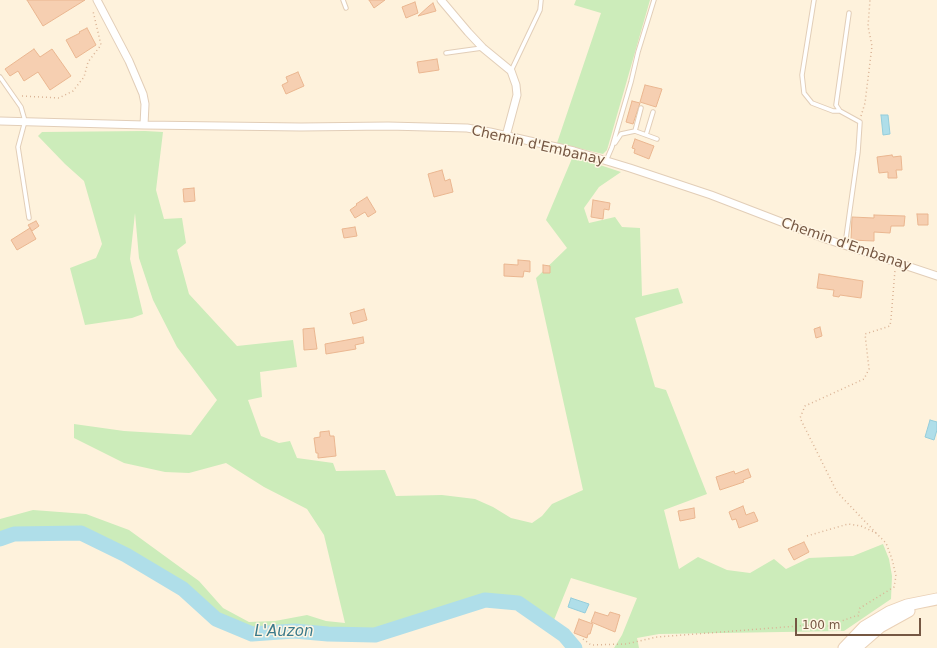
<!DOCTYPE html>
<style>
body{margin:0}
#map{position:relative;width:937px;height:648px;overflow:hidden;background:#fef2dc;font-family:"DejaVu Sans",sans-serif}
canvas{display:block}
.scale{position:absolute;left:795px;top:618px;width:126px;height:18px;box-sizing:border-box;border:2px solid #755743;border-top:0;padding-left:5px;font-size:12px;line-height:14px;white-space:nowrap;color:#755743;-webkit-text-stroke:3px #fff6e4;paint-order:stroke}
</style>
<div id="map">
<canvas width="937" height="648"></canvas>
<div class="scale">100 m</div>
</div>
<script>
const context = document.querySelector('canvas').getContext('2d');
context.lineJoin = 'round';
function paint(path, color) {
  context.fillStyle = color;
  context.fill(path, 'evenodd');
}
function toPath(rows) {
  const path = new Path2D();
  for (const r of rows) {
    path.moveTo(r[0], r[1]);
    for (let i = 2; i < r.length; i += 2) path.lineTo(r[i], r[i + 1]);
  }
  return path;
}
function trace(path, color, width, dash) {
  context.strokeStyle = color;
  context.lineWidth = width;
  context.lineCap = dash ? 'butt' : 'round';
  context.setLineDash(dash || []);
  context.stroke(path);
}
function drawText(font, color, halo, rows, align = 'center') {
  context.font = font + ' "DejaVu Sans",sans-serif';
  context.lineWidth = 3;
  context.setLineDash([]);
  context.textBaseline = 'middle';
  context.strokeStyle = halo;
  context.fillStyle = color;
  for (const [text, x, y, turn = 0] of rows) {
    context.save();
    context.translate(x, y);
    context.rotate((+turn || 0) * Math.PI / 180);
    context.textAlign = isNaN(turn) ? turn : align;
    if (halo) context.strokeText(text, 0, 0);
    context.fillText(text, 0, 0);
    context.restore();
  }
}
paint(toPath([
 [576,0,650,0,607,150,603,154,557,143,601,13,574,5],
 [145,131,163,132,156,190,164,219,182,218,186,243,177,250,189,294,237,346,293,340,297,367,260,372,262,397,248,400,261,436,279,443,290,441,297,458,333,463,336,471,385,470,396,496,442,495,475,499,493,507,511,518,532,523,542,516,552,504,583,490,536,278,567,248,546,220,573,156,621,172,599,187,584,208,589,223,615,217,622,227,640,228,642,296,678,288,683,303,635,318,655,387,666,390,707,494,664,510,679,569,698,557,727,570,750,573,774,559,786,569,809,558,853,556,883,544,889,559,892,576,891,599,844,631,659,634,637,638,639,648,614,648,622,635,637,598,571,578,554,620,519,598,485,596,374,632,294,628,252,629,218,616,183,585,126,552,80,530,13,530,0,535,0,519,33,510,86,514,129,530,199,581,223,608,249,622,275,621,307,615,326,621,345,623,324,535,307,509,264,487,226,463,189,473,165,472,124,463,74,438,74,424,124,431,191,435,217,400,177,347,153,300,139,258,135,213,130,259,143,314,132,318,85,325,70,268,96,258,102,244,84,181,65,164,38,136,42,132]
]), '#ccecba');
const water = toPath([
 [881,115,888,115,890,134,883,135,881,115],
 [930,420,937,422,937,430,934,440,925,437,930,420],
 [571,598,589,604,585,613,568,607,571,598]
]);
paint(water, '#afdee9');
trace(water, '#95cddb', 1);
trace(toPath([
 [0,539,14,534,81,533,126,555,183,589,216,619,252,634,294,631,328,634,375,635,485,600,518,603,564,635,575,648]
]), '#afdee9', 15);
const building = toPath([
 [27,0,85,0,43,26,27,0],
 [369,0,385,0,374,8,369,0],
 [415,2,418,13,406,18,402,7,415,2],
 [433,3,436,11,418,16,429,6,433,3],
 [87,28,96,45,76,58,66,40,80,33,79,32,87,28],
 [34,49,40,57,52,49,71,76,50,90,38,72,24,81,18,71,10,76,5,69,34,49],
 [437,59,439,70,419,73,417,62,437,59],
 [298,72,304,86,286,94,282,85,288,82,286,77,298,72],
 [645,85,662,89,656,107,640,102,645,85],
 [632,101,640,103,633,124,626,122,632,101],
 [635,139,654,146,649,159,634,153,635,149,632,148,635,139],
 [892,155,893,157,901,156,902,170,896,170,897,178,888,178,888,172,879,173,877,157,892,155],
 [442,170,445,181,450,179,453,192,434,197,428,174,442,170],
 [194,188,195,201,184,202,183,189,194,188],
 [367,197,376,212,368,217,365,212,355,218,350,210,357,205,356,204,367,197],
 [593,200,610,203,609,210,604,209,603,219,591,217,593,200],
 [917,214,928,214,928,225,918,225,917,214],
 [874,215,905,216,904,226,891,226,890,233,874,232,874,241,851,240,852,217,874,218,874,215],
 [36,221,39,226,32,231,28,225,36,221],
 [355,227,357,236,344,238,342,229,355,227],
 [30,228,36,239,17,250,11,240,30,228],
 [518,260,530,261,530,272,524,271,523,277,504,276,504,264,518,265,518,260],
 [543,265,550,266,550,273,543,273,543,265],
 [819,274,863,281,861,298,840,295,839,297,833,296,834,290,817,288,819,274],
 [364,309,367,320,353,324,350,313,364,309],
 [820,327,822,336,816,338,814,329,820,327],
 [314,328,317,349,304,350,303,329,314,328],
 [363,337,364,343,355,345,356,349,326,354,325,344,363,337],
 [329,431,330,436,334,436,336,456,318,458,318,453,316,453,314,438,320,437,320,432,329,431],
 [748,469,751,477,743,480,744,482,720,490,716,477,734,471,735,474,748,469],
 [743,506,746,515,754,512,758,521,739,528,736,519,732,520,729,512,743,506],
 [694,508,695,518,680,521,678,511,694,508],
 [804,542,809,552,794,560,788,549,804,542],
 [595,612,608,616,610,612,620,615,615,632,591,622,595,612],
 [579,619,593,624,590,634,588,634,587,638,574,633,579,619]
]);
paint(building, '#f6cfb1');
trace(building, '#eab690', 1);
const lane = toPath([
 [343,0,346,8],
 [814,0,802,75,804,93,812,103,833,111,840,111],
 [446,53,482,48],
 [511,71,540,10,541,0],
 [0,77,21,107,25,121,18,147,29,218],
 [635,131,641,108],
 [646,135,653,112],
 [615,143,621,134,635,131,657,139],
 [606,161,612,147,631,82,638,52,654,0],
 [845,245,858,152,860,122,840,111,836,105,849,13]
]);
const street = toPath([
 [97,0,129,61,143,94,145,104,144,125],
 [441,0,468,32,483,48,511,71,516,85,517,95,506,136],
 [0,121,144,125,301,127,388,126,467,128,490,132,574,151,630,168,711,195,823,238,937,276]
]);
const secondary = toPath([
 [844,648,864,627,889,612,907,605,937,599],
 [856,648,880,627,909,611]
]);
trace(lane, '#e2ceb8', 5.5);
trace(street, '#e2ceb8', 9);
trace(secondary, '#ead1b7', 13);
trace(toPath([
 [22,96,59,98,73,91,84,77,88,62,101,45,93,11],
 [861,116,865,103,872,46,868,26,870,0],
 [876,533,837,492,800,418,805,406,864,379,869,369,865,334,890,326,891,319,895,270],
 [807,536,848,524,861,526,876,533,886,543,892,559,896,576,894,587,860,608,858,615,859,618],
 [583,639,591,645,626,644,657,637,811,625,828,626,858,615]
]), '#dab395', 1.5, [1, 3]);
trace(lane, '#fff', 3.5);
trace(street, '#fff', 7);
trace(secondary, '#fff', 11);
drawText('14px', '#755743', '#fff6e4', [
 ["Chemin d'Embanay",538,146,13],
 ["Chemin d'Embanay",846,245,19]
]);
drawText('italic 15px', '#3b7a8b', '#fff6e4', [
 ["L'Auzon",284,632]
]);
</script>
